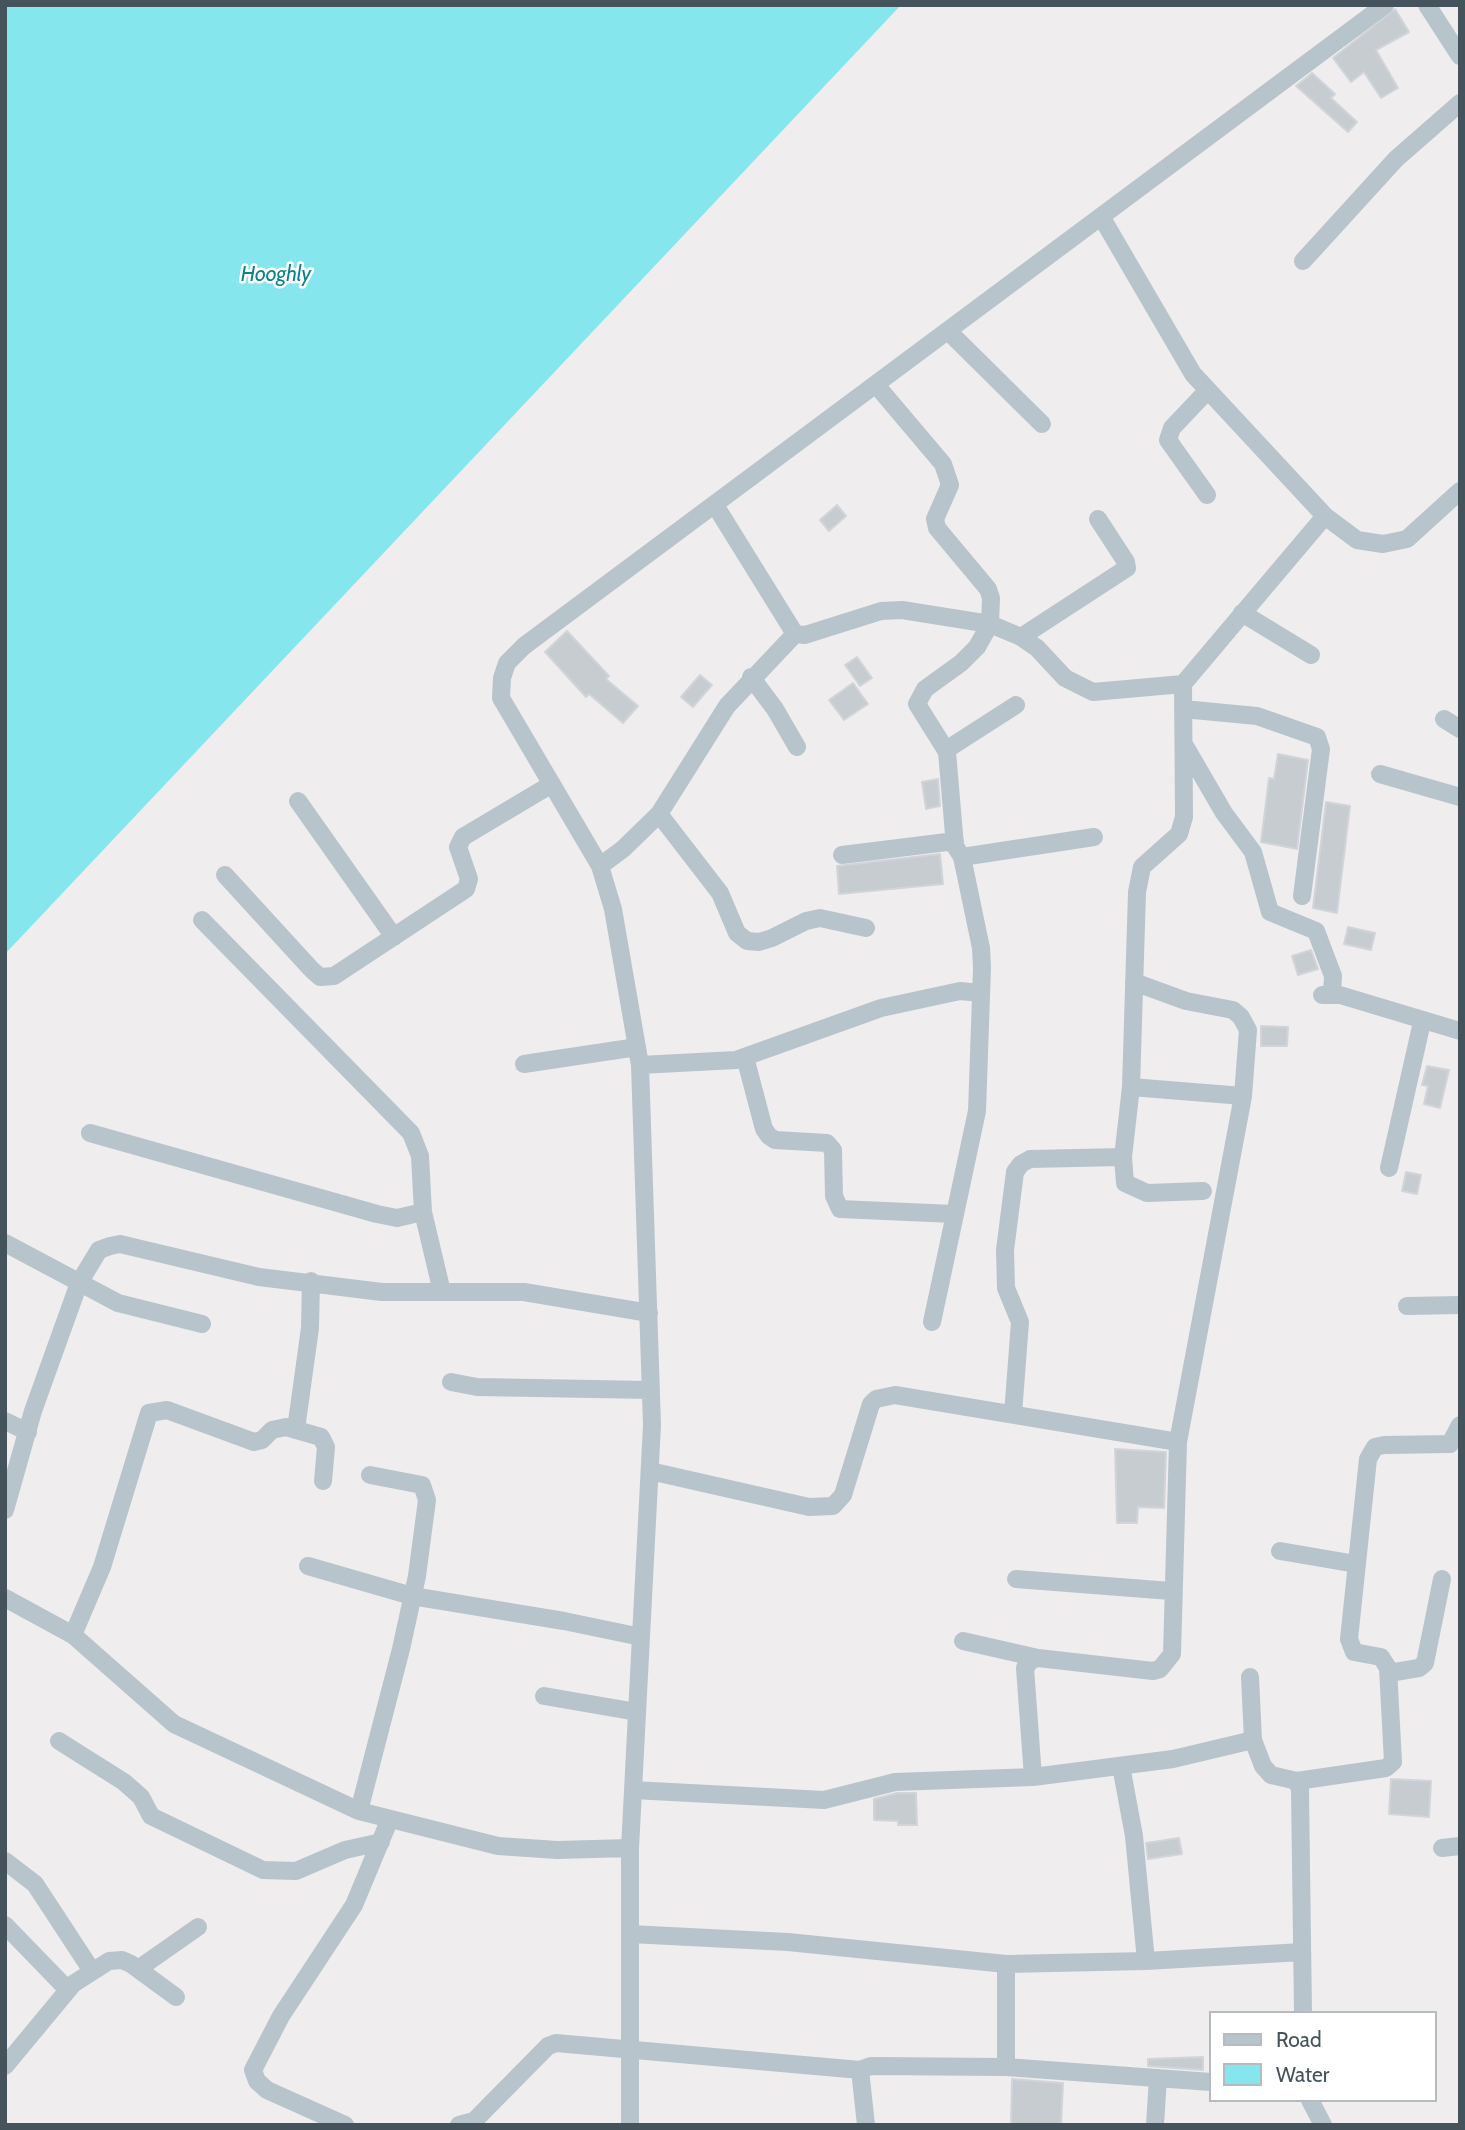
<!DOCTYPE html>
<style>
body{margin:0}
#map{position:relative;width:1465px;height:2130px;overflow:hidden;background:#f0edee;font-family:Cabin,sans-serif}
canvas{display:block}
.frame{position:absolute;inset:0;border:7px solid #45545c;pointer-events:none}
.legend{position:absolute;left:1209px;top:2011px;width:228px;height:91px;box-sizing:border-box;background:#fff;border:2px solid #b5bbbe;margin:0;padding:9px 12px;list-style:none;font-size:21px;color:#45545c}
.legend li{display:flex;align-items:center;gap:14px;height:35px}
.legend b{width:35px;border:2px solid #b5bbbe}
</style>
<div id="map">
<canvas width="1465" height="2130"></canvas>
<div class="frame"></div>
<ul class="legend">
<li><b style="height:9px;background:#b8c4cb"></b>Road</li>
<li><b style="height:19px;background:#86e6ee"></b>Water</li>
</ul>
</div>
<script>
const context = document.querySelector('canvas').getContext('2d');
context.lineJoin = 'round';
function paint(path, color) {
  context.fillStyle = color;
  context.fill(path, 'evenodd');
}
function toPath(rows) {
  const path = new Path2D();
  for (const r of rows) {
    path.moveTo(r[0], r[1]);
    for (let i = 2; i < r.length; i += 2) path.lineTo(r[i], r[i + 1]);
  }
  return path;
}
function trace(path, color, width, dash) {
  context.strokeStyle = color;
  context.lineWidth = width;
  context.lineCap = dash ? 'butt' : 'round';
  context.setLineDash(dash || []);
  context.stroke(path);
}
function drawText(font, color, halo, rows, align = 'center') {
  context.font = font + ' Cabin,sans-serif';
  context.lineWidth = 5;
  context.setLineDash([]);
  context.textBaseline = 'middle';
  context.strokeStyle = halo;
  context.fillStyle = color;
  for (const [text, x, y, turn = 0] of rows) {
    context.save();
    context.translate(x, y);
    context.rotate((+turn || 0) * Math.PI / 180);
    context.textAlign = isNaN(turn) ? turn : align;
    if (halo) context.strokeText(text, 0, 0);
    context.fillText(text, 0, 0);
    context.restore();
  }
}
paint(toPath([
 [5,5,901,5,5,954]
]), '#86e6ee');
const building = toPath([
 [1395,9,1409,32,1376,50,1398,88,1381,98,1364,72,1351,82,1333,58,1395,9],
 [1312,73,1335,94,1331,98,1357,122,1348,132,1296,86,1312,73],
 [837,505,846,516,829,531,820,520,837,505],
 [567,631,609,676,606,679,638,706,623,723,589,694,586,697,545,652,567,631],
 [857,657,872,678,860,686,845,665,857,657],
 [700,675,712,685,693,707,681,697,700,675],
 [853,683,868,704,844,720,829,700,853,683],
 [1278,754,1308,760,1297,849,1261,842,1269,778,1274,779,1278,754],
 [938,779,940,806,926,809,922,782,938,779],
 [1326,802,1350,806,1337,913,1313,908,1326,802],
 [940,854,943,884,839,894,837,866,940,854],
 [1348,927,1375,933,1371,950,1344,944,1348,927],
 [1311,950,1318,969,1298,975,1292,956,1311,950],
 [1261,1026,1288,1027,1287,1046,1261,1046,1261,1026],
 [1427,1066,1449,1070,1440,1108,1424,1104,1428,1086,1422,1085,1427,1066],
 [1406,1172,1421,1175,1417,1194,1402,1191,1406,1172],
 [1115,1449,1166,1452,1164,1508,1138,1507,1137,1523,1117,1523,1115,1449],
 [1391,1779,1431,1781,1429,1817,1389,1814,1391,1779],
 [897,1793,916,1793,917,1825,898,1825,898,1821,874,1820,874,1799,897,1793],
 [1179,1838,1182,1854,1148,1859,1146,1843,1179,1838],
 [1203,2057,1203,2070,1148,2066,1148,2059,1203,2057],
 [1012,2079,1063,2083,1061,2124,1011,2125,1012,2079]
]);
paint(building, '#c7ccd1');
trace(building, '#d1d5da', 2);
trace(toPath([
 [1427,5,1460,56],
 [1102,218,1193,374,1325,516,1357,540,1383,544,1407,539,1460,491],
 [1303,261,1396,159,1460,103],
 [949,332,1042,424],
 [877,386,943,464,950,485,935,519,937,528,988,589,991,598,990,624,977,647,961,663,925,689,917,704,947,752,955,846,962,857,981,948,982,968,977,1111,932,1322],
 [1207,495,1168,440,1172,428,1208,390],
 [715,505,795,634],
 [1242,613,1311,655],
 [1021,637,1127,568,1126,562,1098,519],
 [751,677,775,709,797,747],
 [1183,709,1257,716,1317,737,1321,749,1302,896],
 [1444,719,1460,729],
 [1185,746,1224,813,1253,852,1270,912,1316,931,1333,976,1332,993],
 [946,750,1016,705],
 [1380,774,1460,797],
 [298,801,394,937],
 [659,814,720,893,737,933,747,941,759,942,772,938,806,921,820,918,866,928],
 [842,855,955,841],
 [962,857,1094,837],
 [600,866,623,849,659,814,727,706,795,634,805,635,881,611,902,610,990,624,1021,637,1037,648,1065,678,1093,692,1183,684],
 [225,875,312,970,320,977,334,976,466,889,469,879,458,847,463,837,552,784],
 [202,920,411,1133,420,1156,423,1212,442,1292],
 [1322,995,1340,995,1460,1031],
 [745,1057,764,1129,769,1136,775,1140,827,1143,833,1150,834,1196,840,1209,953,1214],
 [524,1064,637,1047],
 [640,1065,736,1060,881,1008,960,991,981,993],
 [1131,1087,1243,1096],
 [90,1133,377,1214,397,1218,423,1212],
 [1389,1168,1422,1022],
 [1203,1191,1147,1193,1125,1183,1123,1157,1131,1087,1137,892,1142,867,1179,834,1184,817,1183,684,1325,516],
 [5,1243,118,1303,202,1324],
 [1407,1306,1460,1305],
 [451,1382,477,1387,651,1390],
 [1013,1414,1020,1322,1006,1288,1005,1250,1015,1172,1021,1164,1030,1159,1123,1157],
 [5,1421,28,1432],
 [296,1429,310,1328,311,1281],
 [650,1471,809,1507,833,1506,843,1495,871,1404,876,1399,895,1395,1178,1442],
 [5,1510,33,1411,79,1283,99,1250,110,1246,120,1244,259,1277,382,1292,524,1292,649,1313],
 [1280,1551,1356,1564],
 [308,1566,412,1596,564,1621,641,1637],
 [1016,1579,1171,1591],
 [5,1598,73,1635,174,1724,359,1811,498,1846,557,1850,630,1848],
 [73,1635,102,1567,149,1413,167,1410,254,1442,262,1440,272,1430,286,1427,321,1437,326,1447,323,1481],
 [963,1641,1038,1658],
 [1389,1673,1419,1668,1425,1663,1442,1579],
 [1250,1677,1253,1740,1263,1766,1271,1775,1297,1781,1300,1790,1303,2013],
 [544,1696,637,1712],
 [59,1741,124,1782,141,1797,151,1816,263,1870,296,1871,345,1850,381,1842],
 [1033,1777,1025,1668,1031,1660,1038,1658,1153,1671,1160,1669,1172,1654,1178,1442,1243,1096,1248,1030,1241,1017,1233,1010,1186,1001,1134,982],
 [1297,1781,1386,1768,1393,1762,1388,1668,1381,1657,1354,1652,1349,1639,1368,1459,1375,1447,1384,1445,1450,1444,1460,1425],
 [633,1790,824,1800,895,1782,1033,1777,1173,1759,1253,1740],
 [359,1811,401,1649,417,1576,427,1500,422,1485,370,1475],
 [1442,1848,1460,1846],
 [5,1861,35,1884,92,1971],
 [5,1925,68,1990],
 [630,1934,788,1942,1006,1964,1146,1961,1134,1836,1121,1766],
 [1146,1961,1302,1952],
 [1006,1964,1006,2067],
 [138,1969,198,1927],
 [5,2066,73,1984,109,1961,122,1960,131,1964,176,1997],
 [860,2070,866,2125],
 [1310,2100,1323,2125],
 [345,2125,267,2090,257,2081,253,2070,281,2016,354,1905,389,1821],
 [459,2125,474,2121,548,2046,556,2043,860,2070,871,2066,1006,2067,1211,2082],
 [630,2125,630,1848,652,1425,640,1065,613,909,600,866,501,698,502,678,507,663,524,646,1385,5],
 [1155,2125,1158,2078]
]), '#b8c4cb', 18);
drawText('italic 21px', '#0a828d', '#fff', [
 ["Hooghly",276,275]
]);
</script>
